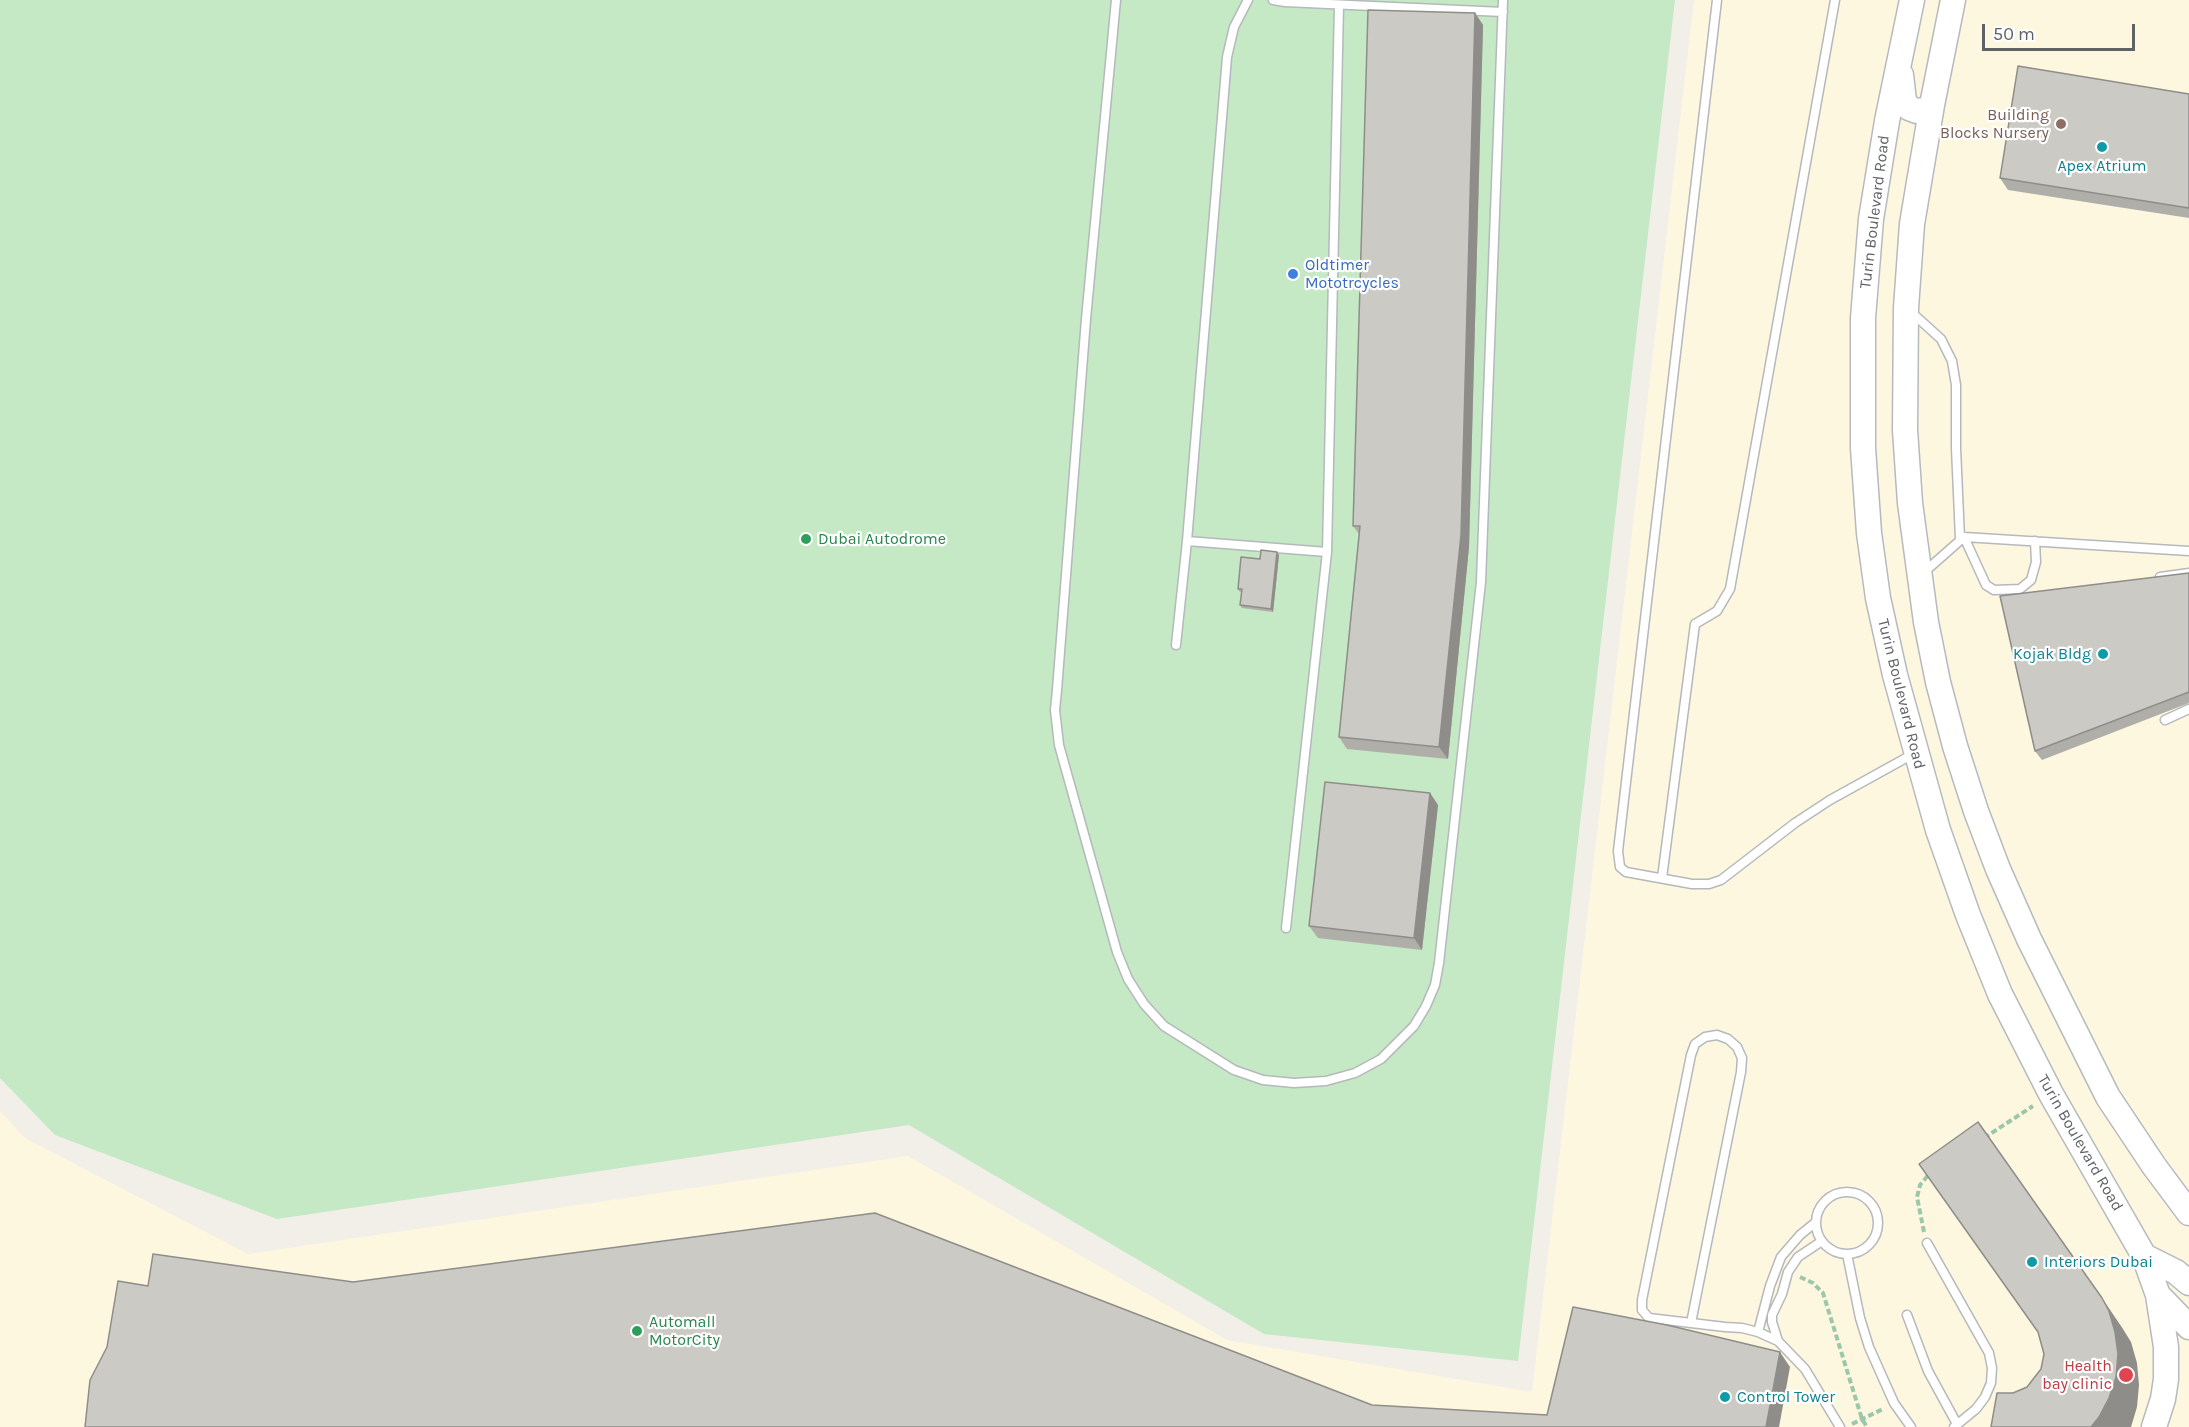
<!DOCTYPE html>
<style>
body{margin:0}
#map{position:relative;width:2189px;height:1427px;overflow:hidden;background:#f1efe8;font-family:Karla,sans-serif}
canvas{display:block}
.scale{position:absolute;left:1982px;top:24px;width:153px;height:27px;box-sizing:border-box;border:3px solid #5f6368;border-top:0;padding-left:8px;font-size:18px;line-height:21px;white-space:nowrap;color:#5f6368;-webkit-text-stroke:4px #fff;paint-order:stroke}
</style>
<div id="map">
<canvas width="2189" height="1427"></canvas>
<div class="scale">50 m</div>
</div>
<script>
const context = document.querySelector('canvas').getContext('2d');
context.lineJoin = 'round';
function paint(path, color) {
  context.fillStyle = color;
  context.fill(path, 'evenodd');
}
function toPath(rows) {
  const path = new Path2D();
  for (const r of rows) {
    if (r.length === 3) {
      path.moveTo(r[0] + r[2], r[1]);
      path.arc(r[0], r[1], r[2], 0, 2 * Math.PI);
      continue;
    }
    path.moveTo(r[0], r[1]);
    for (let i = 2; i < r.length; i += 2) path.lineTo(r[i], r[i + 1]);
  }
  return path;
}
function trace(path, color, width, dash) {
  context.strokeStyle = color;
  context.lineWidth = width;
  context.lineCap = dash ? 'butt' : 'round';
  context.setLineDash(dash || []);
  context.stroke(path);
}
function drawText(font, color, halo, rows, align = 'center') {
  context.font = font + ' Karla,sans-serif';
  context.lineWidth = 4.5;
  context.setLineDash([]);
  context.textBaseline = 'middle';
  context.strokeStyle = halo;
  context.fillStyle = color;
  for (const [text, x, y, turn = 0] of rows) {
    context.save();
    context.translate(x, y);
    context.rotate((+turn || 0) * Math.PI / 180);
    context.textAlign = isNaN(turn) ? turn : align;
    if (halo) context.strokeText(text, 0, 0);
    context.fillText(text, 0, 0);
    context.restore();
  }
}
paint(toPath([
 [1694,0,2189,0,2189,1427,0,1427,0,1111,25,1138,248,1254,908,1156,1227,1340,1532,1392]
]), '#fef7e0');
paint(toPath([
 [0,0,1675,0,1518,1361,1264,1334,909,1125,277,1219,55,1135,0,1078]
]), '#c5e8c5');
const service = toPath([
 [1116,0,1086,319,1057,690,1055,710,1059,745,1117,952,1128,979,1144,1004,1164,1026,1234,1070,1263,1080,1294,1083,1326,1081,1355,1073,1381,1059,1414,1026,1426,1006,1435,985,1439,963,1481,582,1503,0],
 [1273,0,1285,2,1503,12],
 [1717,0,1618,851,1620,867,1626,872,1692,884,1709,884,1721,880,1795,823,1830,800,1915,753],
 [1910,311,1941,339,1952,361,1956,385,1956,448,1960,539],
 [1964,537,1986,585,1994,590,2020,589,2031,580,2036,562,2035,541],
 [1187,541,1327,552],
 [1922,574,1964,537,2189,551],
 [2160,577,2189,573],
 [1176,645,1187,541,1227,57,1234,27,1248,0],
 [2165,720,2189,709],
 [1662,878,1695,624,1717,611,1730,589,1835,0],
 [1286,928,1327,552,1339,5],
 [1847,1223,31],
 [1927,1243,1989,1353,1992,1368,1991,1383,1985,1397,1976,1409,1954,1427],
 [1847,1254,1860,1318,1869,1347,1894,1403,1911,1427],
 [1907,1315,1928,1371,1957,1424],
 [1691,1323,1741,1072,1742,1058,1737,1047,1728,1039,1717,1035,1705,1037,1695,1044,1691,1055,1642,1300,1642,1310,1649,1318,1725,1327,1742,1328,1758,1332,1778,1341,1805,1369,1840,1427],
 [1758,1332,1770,1286,1781,1257,1800,1235,1816,1222],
 [1778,1341,1772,1322,1772,1315,1782,1294,1788,1272,1798,1257,1822,1241]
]);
const secondary = toPath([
 [1912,0,1887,121,1871,219,1863,318,1863,448,1869,533,1878,598,1895,675,1938,830,1968,915,2000,994,2051,1094,2144,1256,2158,1295,2189,1327],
 [1953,0,1932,105,1912,224,1906,308,1905,430,1910,503,1926,622,1938,682,1955,746,1976,811,1998,869,2029,939,2108,1097,2154,1166,2189,1213],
 [1901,75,1904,101,1909,108,1917,111,1925,110,1932,105],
 [2144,1256,2176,1272,2189,1283],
 [2154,1427,2163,1399,2166,1379,2166,1347,2158,1295]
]);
trace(service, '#b5b8bc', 11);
trace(secondary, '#b6babf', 27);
trace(toPath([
 [1984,1138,2033,1106],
 [1924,1232,1917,1197,1920,1185,1930,1173],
 [1800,1277,1813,1283,1823,1293,1862,1419,1867,1427],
 [1852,1424,1883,1409]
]), '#9cc7a9', 4, [6, 3]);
trace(service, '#fff', 8);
trace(secondary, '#fff', 24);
paint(toPath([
 [1475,13,1483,25,1469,547,1448,759,1347,749,1339,737,1359,534,1353,526],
 [2189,94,2189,218,2008,190,2000,178],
 [1279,555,1273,612,1242,608,1240,605,1242,592,1240,592,1238,589,1260,559],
 [2189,573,2189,703,2042,760,2035,751],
 [1430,793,1438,805,1422,950,1318,938,1309,926]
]), '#afaea9');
paint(toPath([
 [1475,13,1483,25,1469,547,1448,759,1439,747],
 [1277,552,1279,555,1273,612,1271,609],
 [1430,793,1438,805,1422,950,1414,938],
 [2102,1298,2123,1329,2131,1342,2137,1363,2139,1385,2137,1407,2131,1427,2091,1427],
 [1780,1352,1790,1367,1779,1427,1766,1427]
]), '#8f8d8a');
const building = toPath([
 [1368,10,1475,13,1461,535,1439,747,1339,737,1360,526,1353,526,1368,10],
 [2018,66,2189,94,2189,208,2000,178,2018,66],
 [1261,550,1277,552,1271,609,1240,605,1242,589,1238,589,1241,557,1260,559,1261,550],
 [2189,573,2189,692,2035,751,2000,596,2189,573],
 [1325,782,1430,793,1414,938,1309,926,1325,782],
 [1978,1122,2102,1298,2109,1311,2115,1332,2118,1354,2116,1377,2109,1398,2099,1417,2091,1427,1991,1427,1997,1393,2013,1393,2027,1387,2041,1369,2044,1354,2038,1332,1919,1164,1978,1122],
 [875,1213,1372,1405,1547,1415,1573,1307,1667,1325,1780,1352,1766,1427,85,1427,90,1380,107,1347,118,1281,148,1286,153,1254,353,1282,875,1213]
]);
paint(building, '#cccac5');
trace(building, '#8f8d8a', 1.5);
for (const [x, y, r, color] of [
 [2061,124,6,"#8d6e63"],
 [2102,147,6,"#0f9aa8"],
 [1293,274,6,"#3f7fe0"],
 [806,539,6,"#2e9e5b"],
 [2103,654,6,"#0f9aa8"],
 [2032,1262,6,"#0f9aa8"],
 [637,1331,6,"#2e9e5b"],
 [2126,1375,8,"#e0444e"],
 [1725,1397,6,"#0f9aa8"]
]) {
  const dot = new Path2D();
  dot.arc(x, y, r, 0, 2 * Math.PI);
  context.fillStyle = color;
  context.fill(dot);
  trace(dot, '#fff', 2);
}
drawText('16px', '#785e54', '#fff', [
 ["Building",2049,115],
 ["Blocks Nursery",2049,133]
], 'right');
drawText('16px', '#0d838f', '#fff', [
 ["Apex Atrium",2102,166,"center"],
 ["Kojak Bldg",2091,654,"right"],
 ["Interiors Dubai",2044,1262],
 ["Control Tower",1737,1397]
], 'left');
drawText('16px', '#5f6368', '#fff', [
 ["Turin Boulevard Road",1875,212,-83],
 ["Turin Boulevard Road",1901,694,76],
 ["Turin Boulevard Road",2080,1143,60]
]);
drawText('16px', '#366cbe', '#fff', [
 ["Oldtimer",1305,265],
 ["Mototrcycles",1305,283]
], 'left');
drawText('16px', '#27864d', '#fff', [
 ["Dubai Autodrome",818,539],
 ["Automall",649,1322],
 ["MotorCity",649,1340]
], 'left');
drawText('16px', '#be3a42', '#fff', [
 ["Health",2112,1366],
 ["bay clinic",2112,1384]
], 'right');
</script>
